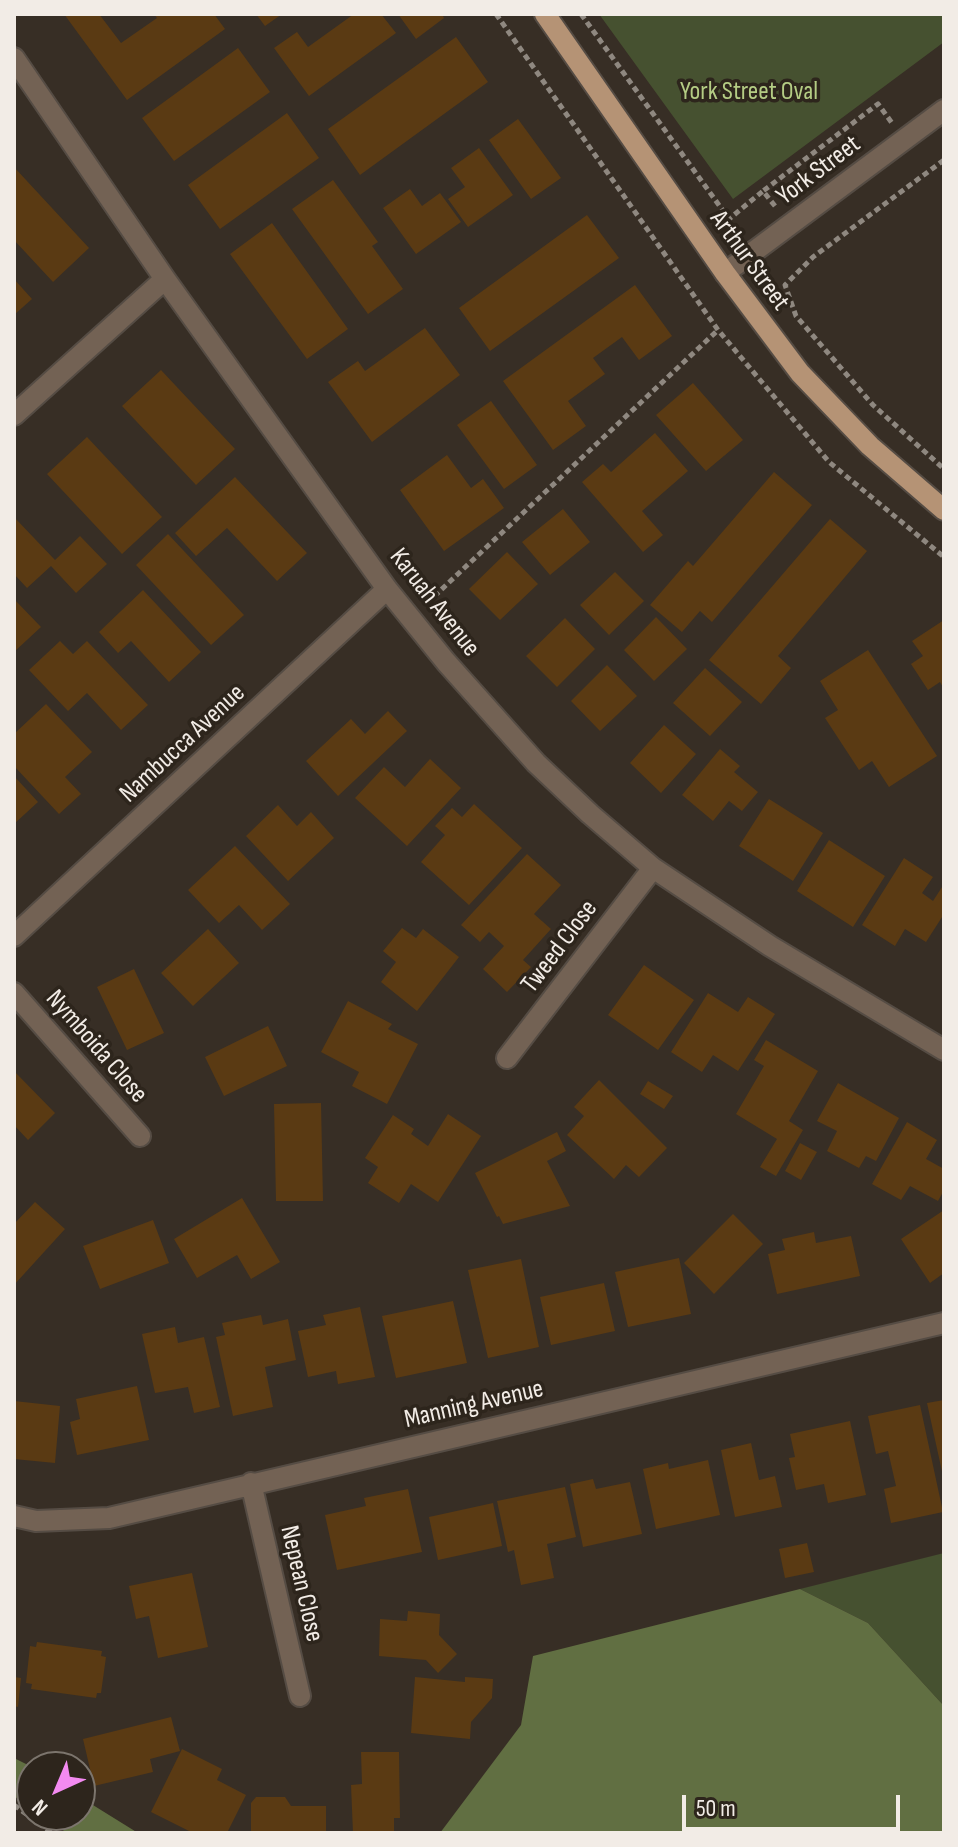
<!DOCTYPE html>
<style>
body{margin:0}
#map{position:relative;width:958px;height:1847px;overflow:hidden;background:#372e25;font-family:"Sofia Sans Condensed",sans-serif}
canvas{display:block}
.frame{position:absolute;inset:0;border:16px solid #f2ece6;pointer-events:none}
.north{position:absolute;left:16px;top:1751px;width:80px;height:80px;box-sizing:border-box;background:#2d251c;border:2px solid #7c756d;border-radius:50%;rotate:224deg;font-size:22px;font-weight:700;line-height:32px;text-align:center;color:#f2ece6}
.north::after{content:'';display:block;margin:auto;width:28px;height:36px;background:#f38af1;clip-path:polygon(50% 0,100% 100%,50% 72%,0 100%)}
.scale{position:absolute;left:682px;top:1795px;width:218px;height:36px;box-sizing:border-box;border:4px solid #f2ece6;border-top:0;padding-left:10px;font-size:24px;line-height:28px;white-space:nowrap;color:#f2ece6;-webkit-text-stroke:6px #2d251c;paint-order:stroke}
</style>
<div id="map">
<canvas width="958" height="1847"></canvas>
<div class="frame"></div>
<div class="north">N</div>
<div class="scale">50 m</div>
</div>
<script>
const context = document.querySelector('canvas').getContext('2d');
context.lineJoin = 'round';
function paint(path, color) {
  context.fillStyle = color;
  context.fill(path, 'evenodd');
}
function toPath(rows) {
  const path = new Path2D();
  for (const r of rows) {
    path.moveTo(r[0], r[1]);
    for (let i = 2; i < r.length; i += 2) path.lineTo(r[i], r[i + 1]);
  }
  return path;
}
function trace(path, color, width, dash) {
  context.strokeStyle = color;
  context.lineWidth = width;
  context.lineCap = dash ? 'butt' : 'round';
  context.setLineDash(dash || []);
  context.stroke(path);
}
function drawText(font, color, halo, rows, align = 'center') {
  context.font = font + ' "Sofia Sans Condensed",sans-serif';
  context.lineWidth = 7;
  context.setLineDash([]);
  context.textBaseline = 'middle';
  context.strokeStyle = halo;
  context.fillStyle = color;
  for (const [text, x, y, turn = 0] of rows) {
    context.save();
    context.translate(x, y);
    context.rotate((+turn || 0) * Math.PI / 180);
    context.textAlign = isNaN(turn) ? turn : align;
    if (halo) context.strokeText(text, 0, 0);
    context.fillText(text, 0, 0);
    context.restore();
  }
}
paint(toPath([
 [599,14,944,14,944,42,733,199],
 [944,1553,944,1706,868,1623,800,1589]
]), '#465130');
paint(toPath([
 [800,1589,868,1623,944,1706,944,1833,440,1833,521,1725,533,1656],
 [14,1758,32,1767,32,1809,14,1796],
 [80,1797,138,1833,67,1833,41,1815,80,1815]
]), '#616f42');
paint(toPath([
 [64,14,99,14,121,43,157,18,154,14,214,14,225,29,127,100],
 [256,14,282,14,265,26],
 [354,14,381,14,396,33,309,96,274,48,297,32,308,47],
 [398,14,442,14,444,18,416,39],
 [456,37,488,82,360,175,328,129],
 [238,48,270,92,174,161,142,118],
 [287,113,319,158,220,229,188,185],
 [518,119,561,178,531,199,489,140],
 [479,148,513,195,468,227,448,199,465,187,451,168],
 [14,167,89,248,53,282,14,240],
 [333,180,378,242,372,246,403,289,368,314,292,209],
 [410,189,422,206,440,193,461,222,416,254,383,208],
 [587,215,619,258,490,351,459,308],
 [272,223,348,329,307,359,230,254],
 [14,279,32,299,14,315],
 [635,285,672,336,639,360,622,337,593,358,605,374,568,401,586,426,553,450,503,381],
 [425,328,460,375,372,442,328,382,358,361,365,371],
 [161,370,235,449,196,485,122,406],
 [693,383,743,440,706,471,656,415],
 [491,401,537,465,504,489,457,425],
 [655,433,688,471,642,511,663,535,643,552,582,482,603,464,611,472],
 [87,437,162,517,122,554,47,474],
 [447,455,471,488,483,479,504,508,444,551,400,490],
 [774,472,812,505,712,622,700,611,682,632,650,605,688,561,693,566],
 [235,477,307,553,277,581,227,528,196,556,175,533],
 [563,509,590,542,550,575,522,542],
 [14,517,55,560,80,536,107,564,76,593,51,566,27,588,14,574],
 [830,519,867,551,778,656,791,668,761,704,709,660],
 [168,534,244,615,211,645,136,565],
 [507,552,538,584,500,620,469,589],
 [615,572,644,601,609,635,580,605],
 [143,590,201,652,169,682,131,641,118,653,99,632],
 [14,599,41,627,14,652],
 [656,617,687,649,654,681,624,650],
 [565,618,595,649,557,687,526,656],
 [944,620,944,689,940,682,928,690,911,664,923,656,912,641],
 [60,641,73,654,87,641,148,705,121,730,87,693,68,711,29,670],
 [868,650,937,756,889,787,872,761,859,770,825,718,838,710,820,681],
 [607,665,637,696,600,731,571,701],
 [705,668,742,702,710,736,673,703],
 [46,704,92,752,65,777,81,794,59,814,14,766,14,734],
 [388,711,407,731,338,796,306,761,351,719,365,734],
 [664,725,696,754,661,793,630,763],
 [720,749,740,766,734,772,758,792,742,811,729,801,713,821,682,795],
 [430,759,461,788,407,846,355,798,384,767,405,787],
 [14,776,38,802,14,824],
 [769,799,823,833,793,881,739,846],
 [474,804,522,848,469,905,421,862,445,835,435,826,452,808,462,817],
 [278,805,297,826,311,812,334,838,288,881,246,836],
 [829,840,885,876,853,927,797,891],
 [235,846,290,904,262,930,239,905,219,923,188,890],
 [527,854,561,885,534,914,551,929,523,960,531,967,507,992,483,969,504,946,489,932,480,942,461,925],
 [904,858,933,877,922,893,933,901,944,884,944,914,926,942,905,929,895,946,862,925],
 [402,928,416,938,423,929,459,957,417,1011,381,982,396,962,383,951],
 [208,929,239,963,193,1006,161,973],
 [644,965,694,1000,658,1050,608,1015],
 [134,969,164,1033,127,1050,97,987],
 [708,993,738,1012,748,997,775,1014,738,1071,713,1055,702,1072,671,1052],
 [348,1001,392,1024,388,1029,418,1044,387,1104,352,1086,359,1072,321,1052],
 [268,1026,287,1066,224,1096,205,1057],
 [766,1040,818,1071,789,1121,803,1130,776,1176,760,1167,777,1139,736,1114,764,1066,754,1060],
 [14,1071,55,1113,28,1140,14,1125],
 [599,1080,667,1148,639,1177,626,1165,614,1179,567,1135,584,1116,574,1107],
 [648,1081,673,1096,664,1109,640,1094],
 [838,1083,899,1118,876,1161,866,1156,859,1168,827,1151,837,1131,817,1121],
 [321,1103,323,1201,276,1201,274,1104],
 [448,1114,481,1136,438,1202,411,1184,399,1203,368,1183,378,1167,365,1158,393,1115,414,1129,411,1134,428,1146],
 [907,1122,937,1140,926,1159,944,1169,944,1190,938,1201,910,1186,901,1200,872,1184],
 [557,1132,566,1151,547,1161,570,1206,503,1224,499,1216,497,1217,475,1173],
 [800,1143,817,1152,801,1180,785,1171],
 [242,1198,280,1262,251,1279,237,1255,197,1278,174,1239],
 [35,1202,65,1229,14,1285,14,1224],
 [944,1210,944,1273,930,1283,901,1239],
 [733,1214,763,1244,714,1294,684,1263],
 [153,1220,169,1263,100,1289,83,1246],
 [814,1232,816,1243,851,1236,860,1276,777,1294,768,1254,785,1250,782,1239],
 [679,1258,691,1314,628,1327,615,1272],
 [521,1259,539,1347,488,1358,468,1270],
 [604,1283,615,1331,551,1345,540,1297],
 [453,1301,467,1363,396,1378,382,1316],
 [360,1307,375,1377,338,1384,336,1371,308,1377,298,1331,326,1325,323,1315],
 [261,1315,263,1325,288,1319,296,1360,265,1367,273,1407,233,1416,216,1337,225,1335,222,1323],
 [175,1327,178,1343,204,1337,220,1407,194,1413,188,1387,155,1393,142,1334],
 [137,1386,149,1440,77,1455,70,1422,80,1419,76,1399],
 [944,1400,944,1476,943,1476,927,1403],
 [14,1401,60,1406,55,1463,14,1459],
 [920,1405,943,1512,891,1523,884,1489,896,1486,888,1451,876,1454,868,1416],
 [850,1421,866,1495,828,1503,824,1484,796,1490,789,1458,795,1457,790,1434],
 [751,1443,759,1480,775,1476,782,1507,735,1517,721,1450],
 [708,1460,720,1515,656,1529,643,1469,668,1463,669,1469],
 [593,1479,596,1489,630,1482,642,1534,583,1547,570,1484],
 [565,1487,576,1537,547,1544,554,1578,521,1585,514,1550,508,1552,497,1501],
 [408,1489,422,1552,337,1570,325,1515,366,1506,364,1498],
 [493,1503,502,1546,438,1560,429,1517],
 [807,1543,814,1572,785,1578,779,1549],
 [192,1573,208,1647,158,1658,149,1616,136,1619,129,1586],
 [408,1611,440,1614,439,1635,457,1654,438,1673,426,1660,379,1656,380,1619,407,1621],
 [37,1642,102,1651,101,1656,106,1657,101,1693,97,1693,96,1698,31,1689,32,1684,26,1683,30,1646,36,1647],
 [14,1677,21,1678,18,1707,14,1706],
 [415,1677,465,1682,465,1677,493,1679,492,1698,471,1722,470,1739,411,1733],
 [171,1717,180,1751,150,1759,153,1772,94,1786,83,1739],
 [182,1749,222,1769,217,1780,246,1795,227,1833,193,1833,151,1812],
 [361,1752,399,1752,400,1818,394,1818,394,1833,353,1833,351,1785,362,1784],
 [256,1797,285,1797,291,1806,326,1806,326,1833,251,1833,251,1803]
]), '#5a3a13');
const minor = toPath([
 [14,58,165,279,387,589,446,662,536,763,590,814,653,868,770,946,944,1050],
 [725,273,944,110],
 [14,415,165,279],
 [14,936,387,589],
 [14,993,140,1136],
 [507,1058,653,868],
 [251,1483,300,1696],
 [14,1516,36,1521,109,1518,944,1323]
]);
const major = toPath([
 [545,14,725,273,800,373,870,446,944,510]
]);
trace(minor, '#554c44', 24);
trace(major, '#554c44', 24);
trace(toPath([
 [496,14,718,330,829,462,944,557],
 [581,14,729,219,763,191],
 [944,160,813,257,785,285,796,316,873,405,944,469],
 [775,206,763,191,878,104,892,123],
 [427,603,718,330],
 [14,1805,52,1833]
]), '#8f8880', 5, [6, 4]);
trace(minor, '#736254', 20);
trace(major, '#b59375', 20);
drawText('26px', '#b4cc84', '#2d251c', [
 ["York Street Oval",749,92]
]);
drawText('26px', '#f2ece6', '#2d251c', [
 ["York Street",819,171,-37],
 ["Arthur Street",749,261,54],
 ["Karuah Avenue",434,603,52],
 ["Nambucca Avenue",183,744,-43],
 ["Tweed Close",560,947,-53],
 ["Nymboida Close",96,1047,49],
 ["Manning Avenue",474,1405,-13],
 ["Nepean Close",301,1584,77]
]);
</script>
